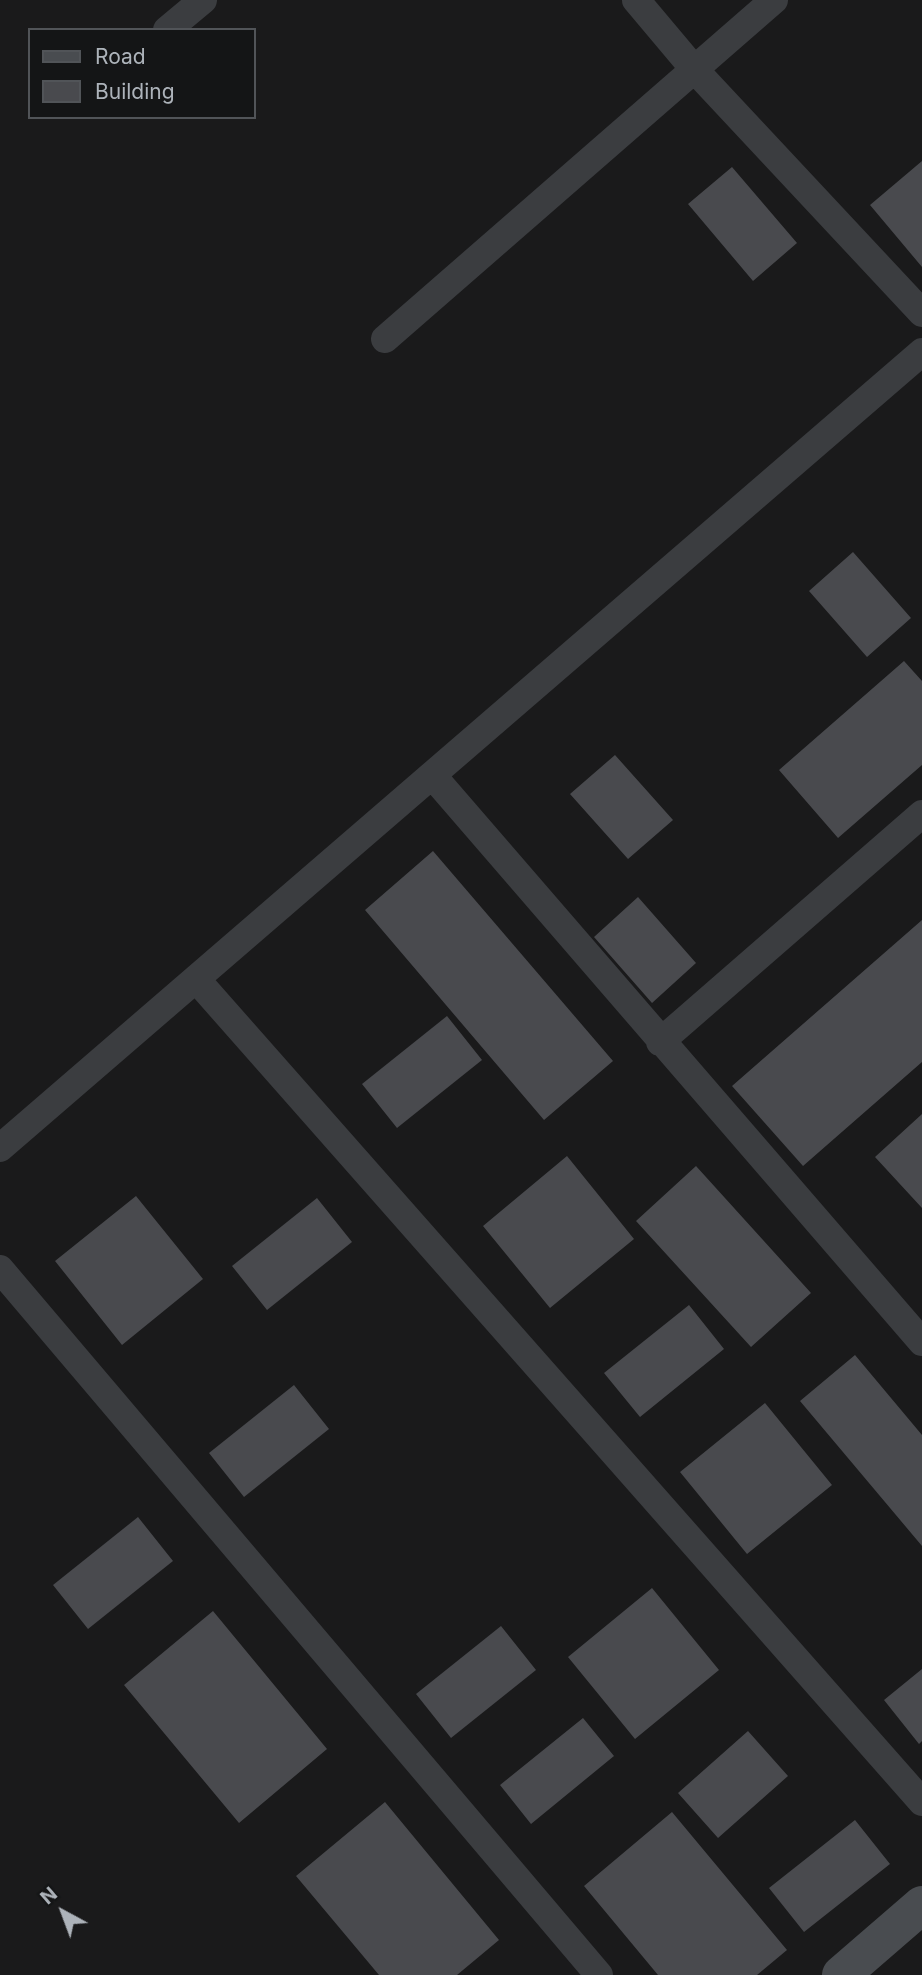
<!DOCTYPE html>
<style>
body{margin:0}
#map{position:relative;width:922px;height:1975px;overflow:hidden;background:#1a1a1b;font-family:Inter,sans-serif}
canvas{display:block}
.legend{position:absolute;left:28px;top:28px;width:228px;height:91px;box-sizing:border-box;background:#141516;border:2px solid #515458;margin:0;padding:9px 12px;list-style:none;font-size:21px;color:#adb3ba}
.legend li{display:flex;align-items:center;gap:14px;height:35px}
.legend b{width:35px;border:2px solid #515458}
.north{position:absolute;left:28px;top:1877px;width:70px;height:70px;-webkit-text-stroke:5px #141516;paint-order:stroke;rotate:319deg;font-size:19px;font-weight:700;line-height:28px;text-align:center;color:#adb3ba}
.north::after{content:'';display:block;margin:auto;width:24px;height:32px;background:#adb3ba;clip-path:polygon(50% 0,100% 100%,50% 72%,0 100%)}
</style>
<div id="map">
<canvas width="922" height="1975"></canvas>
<ul class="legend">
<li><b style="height:9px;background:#494c50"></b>Road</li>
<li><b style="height:19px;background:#494a4e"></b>Building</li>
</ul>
<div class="north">N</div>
</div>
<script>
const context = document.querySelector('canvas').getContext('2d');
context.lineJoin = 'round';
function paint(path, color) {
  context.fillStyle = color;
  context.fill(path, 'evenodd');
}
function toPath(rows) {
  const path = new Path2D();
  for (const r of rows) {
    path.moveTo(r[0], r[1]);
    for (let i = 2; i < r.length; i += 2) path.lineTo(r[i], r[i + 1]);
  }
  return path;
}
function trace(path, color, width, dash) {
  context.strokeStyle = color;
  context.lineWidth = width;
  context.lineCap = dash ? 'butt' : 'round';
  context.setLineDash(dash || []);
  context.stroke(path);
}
paint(toPath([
 [922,161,922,267,870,205],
 [732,167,797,243,753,281,688,204],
 [853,552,911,618,867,657,809,591],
 [904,661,922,681,922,765,838,838,779,770],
 [615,755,673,820,628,859,570,794],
 [433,851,613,1061,544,1120,365,910],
 [638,897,696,963,652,1003,594,937],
 [922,920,922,1062,803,1166,732,1086],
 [447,1016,482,1060,397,1128,362,1084],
 [922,1114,922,1208,875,1157],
 [567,1156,634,1239,550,1308,483,1226],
 [696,1166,811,1293,751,1347,636,1221],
 [136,1196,203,1279,122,1345,55,1261],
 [317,1198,352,1242,267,1310,232,1266],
 [689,1305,724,1349,640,1417,604,1373],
 [855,1355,922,1435,922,1546,800,1401],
 [294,1385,329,1429,244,1497,209,1453],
 [765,1403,832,1485,747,1554,680,1472],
 [138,1517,173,1561,88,1629,53,1585],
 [652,1588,719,1670,635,1739,568,1657],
 [213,1611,327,1749,239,1823,124,1685],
 [501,1626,536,1670,451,1738,416,1694],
 [922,1669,922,1741,919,1744,884,1700],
 [583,1718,614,1756,531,1824,500,1785],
 [748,1731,788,1776,718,1838,678,1793],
 [385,1802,499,1940,457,1975,379,1975,296,1876],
 [672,1812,787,1950,757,1975,658,1975,584,1886],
 [855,1820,890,1864,804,1932,769,1888]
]), '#494a4e');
trace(toPath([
 [636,0,694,69,922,313],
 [167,30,203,0],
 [385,339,774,0],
 [432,775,922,1342],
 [196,979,922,1802],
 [660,1042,922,814],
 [0,1148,922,352],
 [0,1269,599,1975]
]), '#3b3d40', 28);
trace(toPath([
 [841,1975,922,1905]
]), '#494c50', 38);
</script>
